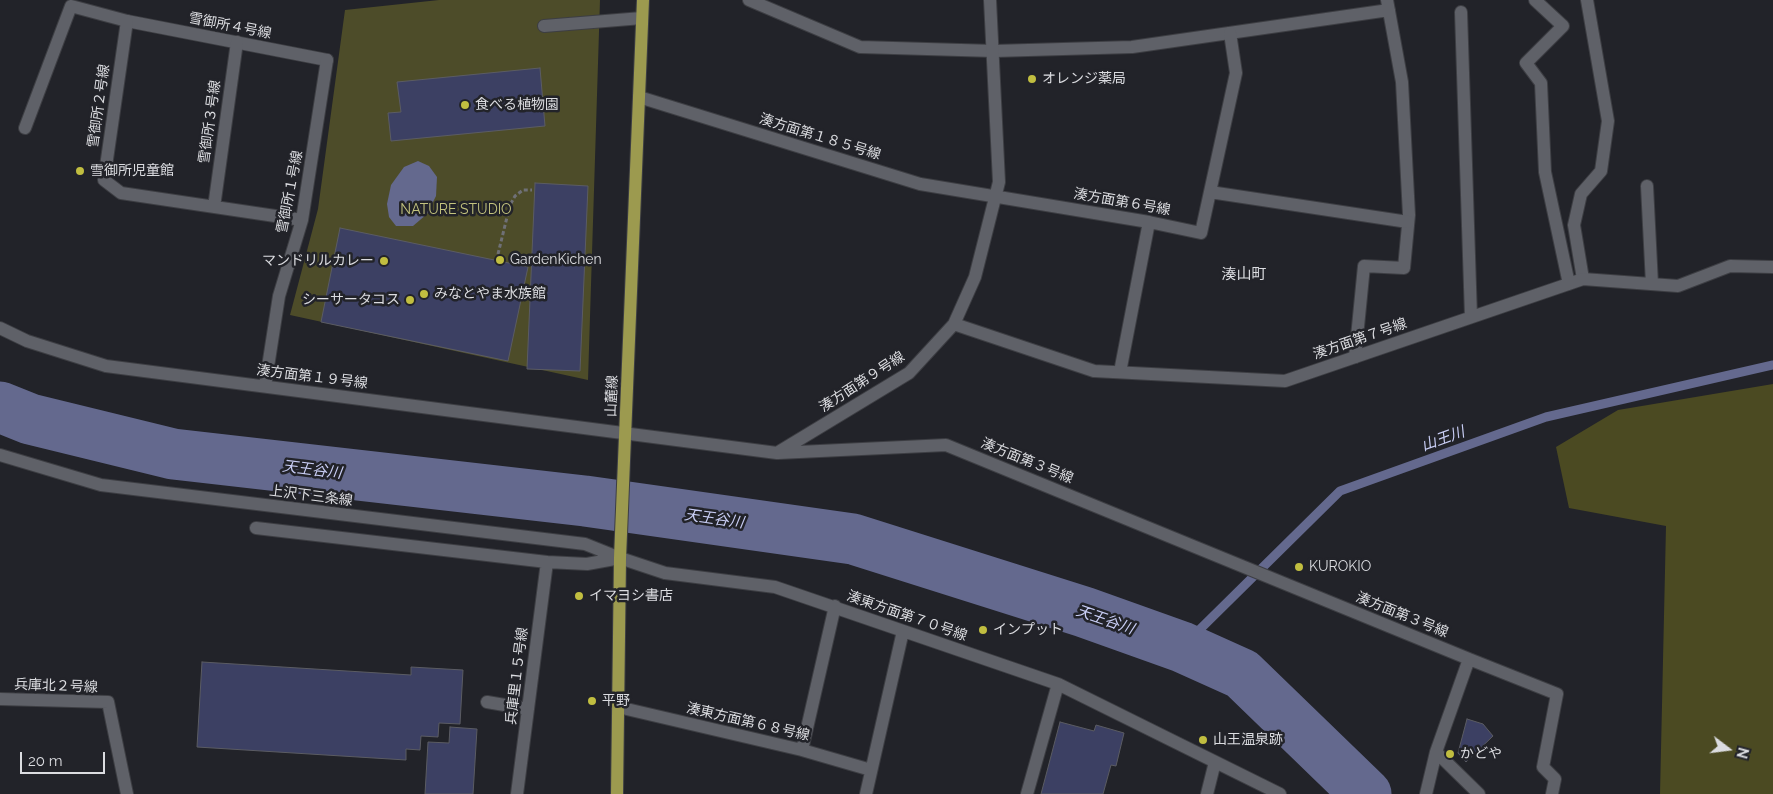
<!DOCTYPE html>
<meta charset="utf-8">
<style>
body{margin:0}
#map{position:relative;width:1773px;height:794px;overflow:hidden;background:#222329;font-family:Raleway,sans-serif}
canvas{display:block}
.north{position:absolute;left:1703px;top:724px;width:50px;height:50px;-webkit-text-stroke:4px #222329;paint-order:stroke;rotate:105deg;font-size:14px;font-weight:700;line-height:20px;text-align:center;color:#dbdce0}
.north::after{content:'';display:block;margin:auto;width:18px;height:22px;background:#dbdce0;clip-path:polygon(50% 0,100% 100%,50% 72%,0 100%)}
.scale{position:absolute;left:20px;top:752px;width:85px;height:22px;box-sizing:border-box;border:2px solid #dbdce0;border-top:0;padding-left:6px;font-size:15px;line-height:18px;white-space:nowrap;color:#dbdce0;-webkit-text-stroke:4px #222329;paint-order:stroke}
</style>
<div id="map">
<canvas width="1773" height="794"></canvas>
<div class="north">N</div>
<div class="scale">20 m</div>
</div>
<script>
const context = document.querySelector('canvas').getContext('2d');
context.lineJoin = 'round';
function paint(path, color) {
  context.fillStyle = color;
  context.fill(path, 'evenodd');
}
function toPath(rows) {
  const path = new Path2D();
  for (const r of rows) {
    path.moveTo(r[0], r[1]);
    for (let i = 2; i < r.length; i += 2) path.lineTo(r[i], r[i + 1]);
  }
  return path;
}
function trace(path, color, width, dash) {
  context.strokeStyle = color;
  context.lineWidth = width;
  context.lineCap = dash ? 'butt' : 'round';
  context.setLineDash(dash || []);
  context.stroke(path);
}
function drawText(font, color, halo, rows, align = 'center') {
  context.font = font + ' Raleway,"Noto Sans JP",sans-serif';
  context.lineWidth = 5;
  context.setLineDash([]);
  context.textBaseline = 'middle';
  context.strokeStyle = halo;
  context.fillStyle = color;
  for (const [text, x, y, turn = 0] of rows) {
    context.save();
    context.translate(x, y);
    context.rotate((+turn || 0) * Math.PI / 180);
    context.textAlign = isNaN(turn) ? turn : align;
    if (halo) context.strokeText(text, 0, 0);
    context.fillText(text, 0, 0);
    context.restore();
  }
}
paint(toPath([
 [439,0,600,0,588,380,290,315,318,209,345,10]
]), '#4d4c29');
paint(toPath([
 [1773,384,1773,794,1660,794,1666,526,1569,508,1556,447,1618,410]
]), '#4b4a22');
paint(toPath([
 [418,161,429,166,437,177,436,196,427,214,413,226,396,226,389,217,387,204,391,185,404,167]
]), '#64698e');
trace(toPath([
 [1182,647,1340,491,1546,417,1773,365]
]), '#64698e', 9);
trace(toPath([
 [0,407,30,419,173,454,585,501,853,539,1084,612,1182,647,1242,674,1366,794]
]), '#64698e', 51);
const building = toPath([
 [540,68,545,126,391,141,388,113,401,112,397,82,540,68],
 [535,183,588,186,580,371,527,369,535,183],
 [340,228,528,267,508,361,321,322,340,228],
 [202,662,411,675,411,667,463,670,460,724,439,723,438,737,421,736,420,750,406,749,406,760,197,747,202,662],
 [1467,719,1483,724,1493,736,1466,762,1458,753,1467,719],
 [1060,722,1094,731,1096,725,1124,733,1116,766,1111,765,1103,794,1041,794,1060,722],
 [450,727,477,729,473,794,425,794,428,742,449,743,450,727]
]);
paint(building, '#3c4063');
trace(building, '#5b5c63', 1);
const service = toPath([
 [749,0,860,47,994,51,1132,47,1389,10],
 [127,21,327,60],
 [544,26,642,18],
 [1583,279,1574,225,1581,194,1601,171,1608,121,1587,0],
 [1355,357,1364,266,1404,268,1409,215,1402,82,1387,0]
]);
const minor = toPath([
 [1535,0,1563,26,1526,63,1541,83,1545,172,1569,284],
 [1461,12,1471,317],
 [639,97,920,184,1149,222,1201,233,1236,73,1230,33],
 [25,128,71,6,127,21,104,180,121,193,302,220],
 [1647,186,1652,284],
 [1210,192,1408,222],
 [214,207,237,42],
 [954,324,1094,371,1285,381,1583,279,1678,286,1730,266,1773,267],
 [0,328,27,341,106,366,777,453,909,373,954,324,975,277,999,182,990,0],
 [1120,372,1149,222],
 [265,386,279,296,302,220,327,60],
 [778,453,946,445,1469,659,1436,752,1426,794],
 [0,455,101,485,585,544,620,558,665,573,775,587,1058,684,1280,794],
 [256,528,547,562,587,564,620,558],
 [1469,659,1557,694,1543,767,1555,779,1552,794],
 [0,699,108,702,127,794],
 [487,702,528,709],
 [618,707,802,750,871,770],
 [802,750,835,606],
 [1436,752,1479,794],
 [517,794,547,562],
 [866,794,903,631],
 [1027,794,1058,684],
 [1207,794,1215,762]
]);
const primary = toPath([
 [617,794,620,558,643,0]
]);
trace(service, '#3d3e43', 14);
trace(minor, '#3d3e43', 14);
trace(primary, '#3d3e43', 14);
trace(toPath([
 [498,254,510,205,515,196,523,190,532,190]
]), '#6f7076', 3, [4, 2.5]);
trace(service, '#5f6168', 12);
trace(minor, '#5f6168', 12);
trace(primary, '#9c9a4f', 12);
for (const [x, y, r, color] of [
 [1032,79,5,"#c1be40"],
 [465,105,5,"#c1be40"],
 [80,171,5,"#c1be40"],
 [500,260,5,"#c1be40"],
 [384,261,5,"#c1be40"],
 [424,294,5,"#c1be40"],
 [410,300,5,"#c1be40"],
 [1299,567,5,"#c1be40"],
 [579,596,5,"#c1be40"],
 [983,630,5,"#c1be40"],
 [592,701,5,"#c1be40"],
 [1203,740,5,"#c1be40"],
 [1450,754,5,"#c1be40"]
]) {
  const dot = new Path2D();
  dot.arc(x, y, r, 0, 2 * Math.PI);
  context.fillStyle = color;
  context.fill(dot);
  trace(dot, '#222329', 2);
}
drawText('14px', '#dbdce0', '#222329', [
 ["雪御所４号線",230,26,11],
 ["雪御所２号線",99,106,-82],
 ["雪御所３号線",210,122,-82],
 ["湊方面第１８５号線",820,137,17],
 ["雪御所１号線",290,192,-79],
 ["湊方面第６号線",1122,202,10],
 ["湊方面第７号線",1360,339,-19],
 ["湊方面第１９号線",312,377,7],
 ["湊方面第９号線",862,382,-33],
 ["山麓線",612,396,-88],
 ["湊方面第３号線",1027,461,22],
 ["上沢下三条線",311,496,7],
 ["湊方面第３号線",1402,615,22],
 ["湊東方面第７０号線",907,616,19],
 ["兵庫里１５号線",517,676,-83],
 ["兵庫北２号線",56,686,2],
 ["湊東方面第６８号線",748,722,13]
]);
drawText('14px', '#dbdce0', '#222329', [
 ["オレンジ薬局",1042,79],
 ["食べる植物園",475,105],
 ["雪御所児童館",90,171],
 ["GardenKichen",510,260],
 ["マンドリルカレー",374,261,"right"],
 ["みなとやま水族館",434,294],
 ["シーサータコス",400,300,"right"],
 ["KUROKIO",1309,567],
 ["イマヨシ書店",589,596],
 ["インプット",993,630],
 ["平野",602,701],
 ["山王温泉跡",1213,740],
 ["かどや",1460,754]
], 'left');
drawText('14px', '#c3c37e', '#222329', [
 ["NATURE STUDIO",456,210]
]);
drawText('15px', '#dbdce0', '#222329', [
 ["湊山町",1244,274]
]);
drawText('italic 15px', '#c9cef5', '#222329', [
 ["山王川",1443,439,-20],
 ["天王谷川",312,470,7],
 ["天王谷川",714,519,8],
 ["天王谷川",1105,620,19]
]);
</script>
